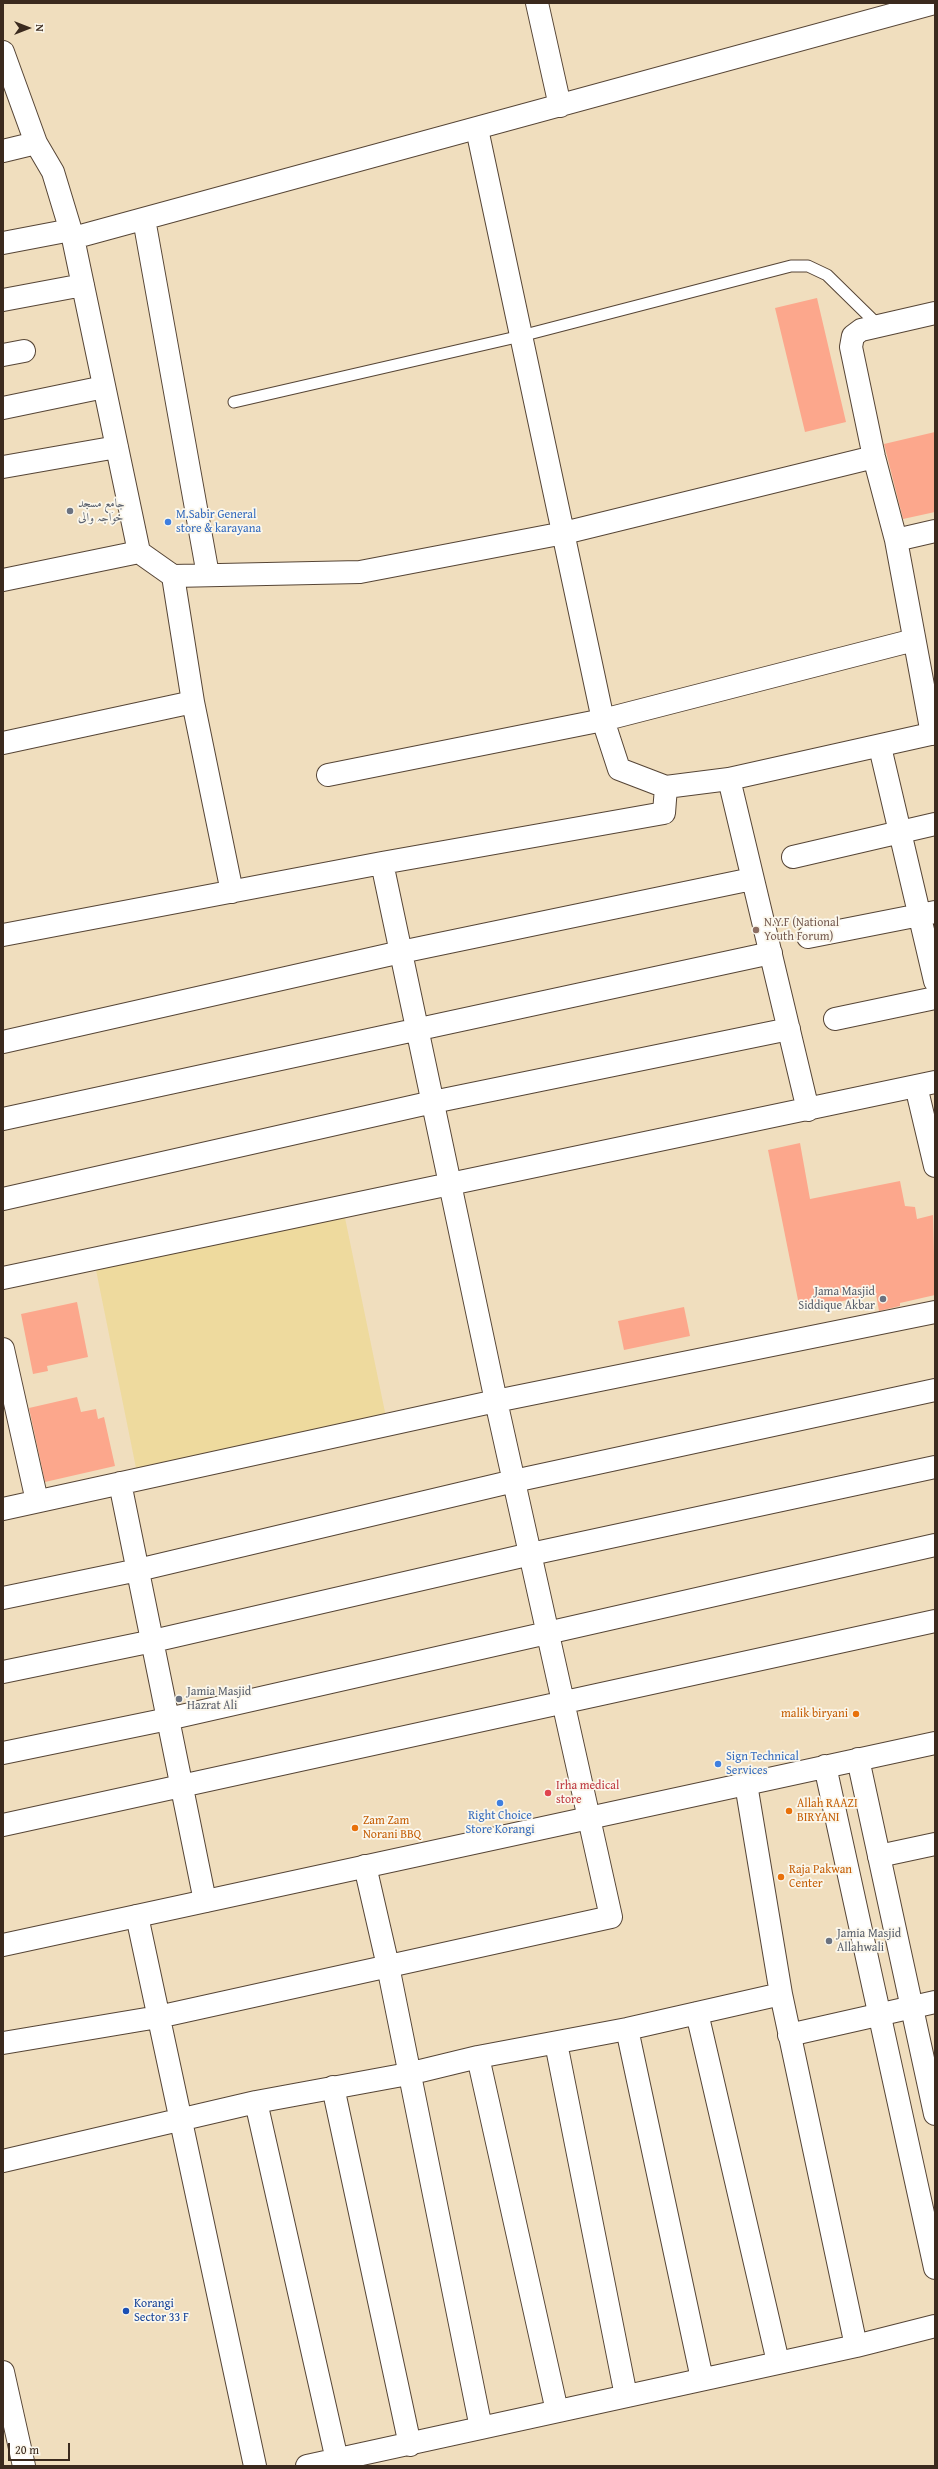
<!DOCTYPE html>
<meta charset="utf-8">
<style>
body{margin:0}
#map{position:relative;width:938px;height:2469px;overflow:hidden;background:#f0debe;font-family:"Gentium Book Plus",serif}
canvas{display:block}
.frame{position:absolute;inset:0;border:4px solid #3b2a1e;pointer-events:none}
.north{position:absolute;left:8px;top:8px;width:40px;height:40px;-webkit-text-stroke:3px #fbf7ec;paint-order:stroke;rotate:90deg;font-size:11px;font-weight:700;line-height:16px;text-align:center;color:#3b2a1e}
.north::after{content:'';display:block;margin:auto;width:14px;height:18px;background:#3b2a1e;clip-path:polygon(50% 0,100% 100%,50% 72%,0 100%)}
.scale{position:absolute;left:8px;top:2443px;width:62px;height:18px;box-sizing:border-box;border:2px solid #3b2a1e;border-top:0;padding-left:5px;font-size:12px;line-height:14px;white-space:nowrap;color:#3b2a1e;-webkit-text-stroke:3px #fbf7ec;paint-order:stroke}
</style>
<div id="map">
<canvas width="938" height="2469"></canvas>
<div class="frame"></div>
<div class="north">N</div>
<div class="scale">20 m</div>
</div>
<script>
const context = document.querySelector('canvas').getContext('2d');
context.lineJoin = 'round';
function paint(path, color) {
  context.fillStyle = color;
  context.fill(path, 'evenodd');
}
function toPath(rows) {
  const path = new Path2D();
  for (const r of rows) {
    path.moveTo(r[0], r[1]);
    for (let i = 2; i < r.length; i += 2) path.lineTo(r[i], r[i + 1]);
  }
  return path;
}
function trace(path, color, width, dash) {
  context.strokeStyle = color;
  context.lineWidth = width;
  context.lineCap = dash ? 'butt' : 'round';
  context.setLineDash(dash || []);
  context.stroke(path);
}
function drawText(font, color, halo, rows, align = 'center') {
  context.font = font + ' "Gentium Book Plus",Amiri,serif';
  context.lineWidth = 3.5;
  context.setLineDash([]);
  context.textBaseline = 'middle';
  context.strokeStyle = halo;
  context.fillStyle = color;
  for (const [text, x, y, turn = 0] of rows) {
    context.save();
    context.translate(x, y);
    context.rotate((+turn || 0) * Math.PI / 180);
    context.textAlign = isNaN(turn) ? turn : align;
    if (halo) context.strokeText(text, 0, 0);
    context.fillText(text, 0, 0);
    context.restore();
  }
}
paint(toPath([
 [344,1213,386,1417,136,1468,95,1265]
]), '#eeda9e');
paint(toPath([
 [817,298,846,422,805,432,775,308],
 [935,432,935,512,903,519,884,444],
 [800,1143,810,1199,900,1181,905,1206,915,1207,917,1219,933,1215,935,1295,900,1303,900,1306,879,1311,876,1294,800,1310,768,1150],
 [77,1302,88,1357,47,1366,48,1371,33,1374,21,1314],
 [684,1307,690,1336,624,1350,618,1321],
 [77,1397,81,1412,96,1409,98,1419,104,1417,115,1466,45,1482,29,1408]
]), '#fca78c');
const service = toPath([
 [234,402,521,336,791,266,808,266,827,275,878,325]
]);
const minor = toPath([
 [537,3,560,106],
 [3,52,36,143,53,172,73,238,139,552,173,576,193,702,232,892],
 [477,129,603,720,619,769,666,787,729,779,935,733],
 [3,151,36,143],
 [144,219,208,575],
 [73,238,935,3],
 [3,243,71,230],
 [3,300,83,285],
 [3,355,24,351],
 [3,408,104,387],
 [3,467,117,447],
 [896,540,874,457,851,347,853,336,861,330,935,313],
 [173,576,360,572,564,533,874,457],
 [3,580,139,552],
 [932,734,896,540,935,531],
 [3,743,193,702],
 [880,747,935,981],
 [328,775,603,720,914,640],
 [729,779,808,1110],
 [793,857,935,824],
 [3,935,382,863,664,813,666,787],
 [808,937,935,912],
 [835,1019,935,998],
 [3,1042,401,952,752,879],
 [916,1086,935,1166],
 [3,1119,771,953],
 [3,1199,433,1102,789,1029],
 [3,1278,935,1082],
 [3,1349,37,1501],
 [120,1483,205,1901],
 [3,1509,496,1401,935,1312],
 [3,1598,138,1570,514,1481,935,1390],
 [3,1672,153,1641,531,1554,935,1467],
 [3,1753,168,1719,935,1545],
 [746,1784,781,1994],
 [3,1825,935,1621],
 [879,1856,935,1844],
 [365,1866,388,1966,481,2428],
 [137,1916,255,2466],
 [697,2013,778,2362],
 [627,2029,702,2379],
 [789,2035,935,2002],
 [3,2043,158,2017,611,1917,496,1401,382,863],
 [556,2043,626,2396],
 [478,2057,557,2411],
 [333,2087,410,2445],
 [256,2102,337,2460],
 [3,2161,256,2102,408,2074,478,2057,627,2029,781,1994,856,2346],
 [3,2372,24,2466],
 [307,2466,856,2346,935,2326]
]);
const tertiary = toPath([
 [858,1759,935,2114],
 [825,1766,935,2268],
 [3,1945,935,1743]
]);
trace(service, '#564536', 13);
trace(minor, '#564536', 24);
trace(tertiary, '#564536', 24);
trace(service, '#fff', 11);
trace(minor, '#fff', 22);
trace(tertiary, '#fff', 22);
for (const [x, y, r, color] of [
 [70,511,4,"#6b7280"],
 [168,522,4,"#3f7fe0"],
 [756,930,4,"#8d6e63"],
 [883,1299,4,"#6b7280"],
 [179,1699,4,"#6b7280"],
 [856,1714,4,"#e8710a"],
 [718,1764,4,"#3f7fe0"],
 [548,1793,4,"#e0444e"],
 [500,1803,4,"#3f7fe0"],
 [789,1811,4,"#e8710a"],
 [355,1828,4,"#e8710a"],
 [781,1877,4,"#e8710a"],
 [829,1941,4,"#6b7280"],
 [126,2311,4,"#1a4fb4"]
]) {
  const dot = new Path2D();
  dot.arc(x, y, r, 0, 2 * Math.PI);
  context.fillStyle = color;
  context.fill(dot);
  trace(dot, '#fbf7ec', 1.5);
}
drawText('12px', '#5b616d', '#fbf7ec', [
 ["جامع مسجد",78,504],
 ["خواجہ والی",78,518],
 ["Jama Masjid",875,1292,"right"],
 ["Siddique Akbar",875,1306,"right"],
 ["Jamia Masjid",187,1692],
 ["Hazrat Ali",187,1706],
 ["Jamia Masjid",837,1934],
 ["Allahwali",837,1948]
], 'left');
drawText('12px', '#366cbe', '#fbf7ec', [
 ["M.Sabir General",176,515],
 ["store & karayana",176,529],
 ["Sign Technical",726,1757],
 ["Services",726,1771],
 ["Right Choice",500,1816,"center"],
 ["Store Korangi",500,1830,"center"]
], 'left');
drawText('12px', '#785e54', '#fbf7ec', [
 ["N.Y.F (National",764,923],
 ["Youth Forum)",764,937]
], 'left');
drawText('12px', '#c56008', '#fbf7ec', [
 ["malik biryani",848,1714,"right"],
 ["Allah RAAZI",797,1804],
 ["BIRYANI",797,1818],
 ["Zam Zam",363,1821],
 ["Norani BBQ",363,1835],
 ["Raja Pakwan",789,1870],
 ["Center",789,1884]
], 'left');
drawText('12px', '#be3a42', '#fbf7ec', [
 ["Irha medical",556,1786],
 ["store",556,1800]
], 'left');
drawText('12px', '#164399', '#fbf7ec', [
 ["Korangi",134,2304],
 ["Sector 33 F",134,2318]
], 'left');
</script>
